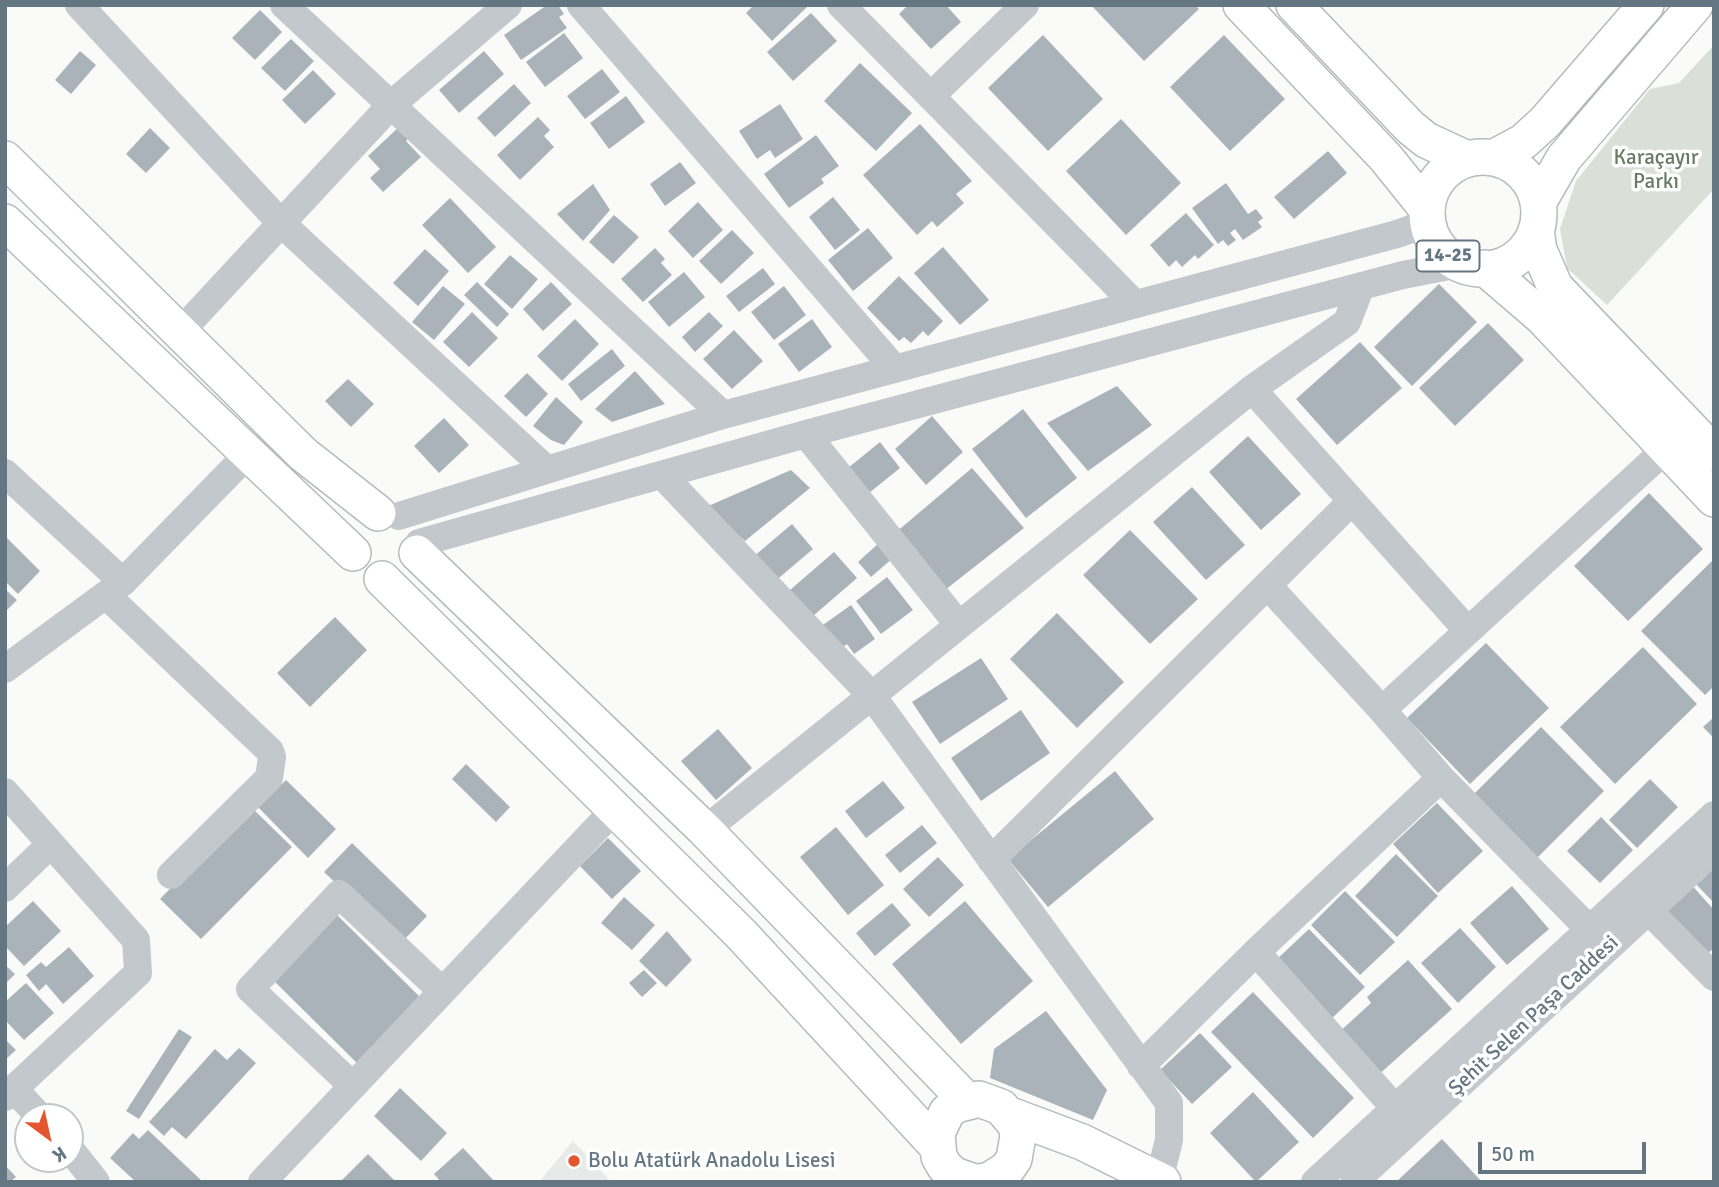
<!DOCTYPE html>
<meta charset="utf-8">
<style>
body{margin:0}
#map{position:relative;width:1719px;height:1187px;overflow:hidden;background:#fafaf8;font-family:Signika,sans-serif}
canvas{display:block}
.frame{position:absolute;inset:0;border:7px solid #657683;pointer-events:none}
.north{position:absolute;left:14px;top:1103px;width:70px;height:70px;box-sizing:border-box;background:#fff;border:2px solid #c1c8cd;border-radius:50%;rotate:147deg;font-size:19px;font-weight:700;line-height:28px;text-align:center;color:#657683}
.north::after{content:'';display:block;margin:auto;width:24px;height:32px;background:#e4572e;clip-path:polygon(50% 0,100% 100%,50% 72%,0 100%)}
.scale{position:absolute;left:1478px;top:1142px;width:168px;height:32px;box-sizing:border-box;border:4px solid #657683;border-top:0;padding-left:9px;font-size:21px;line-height:24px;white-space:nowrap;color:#657683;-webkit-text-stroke:5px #fff;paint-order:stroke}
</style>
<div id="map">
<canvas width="1719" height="1187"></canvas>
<div class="frame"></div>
<div class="north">K</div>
<div class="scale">50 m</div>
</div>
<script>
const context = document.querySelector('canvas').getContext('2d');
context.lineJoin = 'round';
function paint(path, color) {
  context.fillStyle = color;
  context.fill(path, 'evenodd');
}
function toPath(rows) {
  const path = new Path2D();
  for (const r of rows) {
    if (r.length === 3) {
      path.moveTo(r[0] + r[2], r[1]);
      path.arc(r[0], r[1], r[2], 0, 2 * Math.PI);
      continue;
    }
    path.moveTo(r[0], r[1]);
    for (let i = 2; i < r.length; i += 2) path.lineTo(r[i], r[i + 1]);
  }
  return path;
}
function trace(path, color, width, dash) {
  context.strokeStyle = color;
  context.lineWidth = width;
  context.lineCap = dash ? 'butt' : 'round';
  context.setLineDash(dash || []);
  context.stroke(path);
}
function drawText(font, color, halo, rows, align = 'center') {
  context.font = font + ' Signika,sans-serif';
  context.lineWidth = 7;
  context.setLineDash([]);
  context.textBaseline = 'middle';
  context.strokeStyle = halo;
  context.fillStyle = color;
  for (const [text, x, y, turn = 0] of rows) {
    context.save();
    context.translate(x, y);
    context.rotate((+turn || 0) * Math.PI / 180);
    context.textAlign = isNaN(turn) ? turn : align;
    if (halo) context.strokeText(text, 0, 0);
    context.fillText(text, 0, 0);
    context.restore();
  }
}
paint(toPath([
 [573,1141,611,1182,539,1182]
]), '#e8e9e9');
paint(toPath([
 [1714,45,1714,189,1607,305,1567,268,1560,229,1576,181,1650,89,1679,83]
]), '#dadfd7');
paint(toPath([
 [547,5,558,5,564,14,559,17,567,28,521,60,504,35],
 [754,5,806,5,807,7,772,41,746,13],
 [908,5,946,5,961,22,931,49,899,14],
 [1091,5,1195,5,1199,9,1144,61],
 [260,10,282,32,255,60,232,38],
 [811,13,837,41,793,81,767,52],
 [564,33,583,58,545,87,526,62],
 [1043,35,1103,99,1048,151,988,88],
 [1224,35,1285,99,1230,151,1170,87],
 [291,39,314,61,285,91,261,68],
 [80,51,96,65,71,94,55,80],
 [484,51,504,74,459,113,439,90],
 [860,63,912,113,876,151,824,101],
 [602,69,620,92,585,119,567,96],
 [313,70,336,94,305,124,282,100],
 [514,84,531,103,495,137,477,118],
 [626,96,645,122,609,149,590,123],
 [780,104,803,139,775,158,770,150,757,159,739,131],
 [538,117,550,130,544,136,554,147,520,180,497,155],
 [1121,119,1181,183,1126,235,1066,171],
 [920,124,972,181,956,194,964,203,937,227,932,221,917,235,863,175],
 [400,126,410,137,406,141,421,157,383,192,370,178,380,169,368,156],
 [150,128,170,148,146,173,126,154],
 [816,135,839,166,821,179,824,183,789,208,764,174],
 [1328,151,1347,173,1294,219,1274,197],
 [680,162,696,183,665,206,650,184],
 [1226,183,1248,214,1256,209,1263,218,1258,222,1262,227,1243,240,1235,229,1230,233,1236,240,1228,246,1223,240,1218,244,1192,208],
 [593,184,610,210,583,241,557,214],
 [833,197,860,230,835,250,809,217],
 [450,198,496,247,468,273,422,225],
 [698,202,723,230,693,258,668,231],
 [1186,213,1214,245,1198,259,1195,255,1182,267,1176,260,1169,267,1150,245],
 [614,215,639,237,613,264,589,242],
 [868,228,893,258,853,291,828,260],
 [732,230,754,253,721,284,699,261],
 [943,247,989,300,960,325,914,273],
 [655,248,665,259,661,263,672,275,643,302,621,279],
 [425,249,449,271,418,306,393,283],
 [510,255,538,279,512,309,484,284],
 [763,268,775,284,739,312,726,296],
 [684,272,705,297,669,327,648,302],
 [899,276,943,321,928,336,923,331,911,343,904,337,899,341,867,308],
 [477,282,509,314,497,327,464,295],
 [551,282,572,304,543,331,523,309],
 [1439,284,1477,322,1412,386,1374,347],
 [443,286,465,304,434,340,412,322],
 [784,286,806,315,774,340,751,312],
 [472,312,498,338,469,367,443,342],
 [709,312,723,326,695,352,682,337],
 [575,319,599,344,562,381,537,356],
 [812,319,832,347,799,372,778,344],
 [1488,323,1524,360,1455,426,1419,388],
 [734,330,763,361,732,389,703,359],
 [1360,342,1402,388,1337,445,1296,399],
 [612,349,625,366,581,401,568,384],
 [635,371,665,404,612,422,595,409],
 [527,373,548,394,526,417,504,396],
 [348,379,374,404,351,427,325,401],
 [1117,386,1152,425,1088,471,1047,423],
 [556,397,583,422,564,445,551,440,533,426],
 [1023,409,1077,478,1026,518,972,449],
 [932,416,963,452,926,485,895,449],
 [444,418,469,445,439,473,414,446],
 [1248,436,1301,494,1261,530,1209,472],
 [880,442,900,468,869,493,848,468],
 [972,468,1024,528,945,590,895,533],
 [791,470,810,488,745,541,706,507],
 [1192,487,1245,545,1206,580,1153,522],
 [1649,493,1703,549,1628,621,1574,566],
 [792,524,813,549,774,582,753,557],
 [1130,530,1198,599,1150,644,1083,575],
 [5,536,40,571,18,594,5,581],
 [879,543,893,558,871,577,858,562],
 [834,552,857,578,813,616,790,590],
 [1714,559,1714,686,1705,695,1641,631],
 [887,577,913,610,881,634,856,601],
 [5,589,17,600,5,612],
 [851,605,875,639,854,654,847,644,843,647,820,627],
 [1057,613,1124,682,1077,728,1010,659],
 [335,617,367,650,310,707,277,673],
 [1486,643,1549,708,1470,784,1407,718],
 [1643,647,1697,704,1615,784,1560,727],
 [981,658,1008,699,940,744,912,702],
 [1021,710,1050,753,981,801,951,758],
 [1714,717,1714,738,1703,727],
 [1541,727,1604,791,1535,860,1472,796],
 [718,729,752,768,716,800,681,761],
 [466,764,510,807,496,822,452,779],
 [1115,771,1154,819,1048,907,1008,859],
 [1650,779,1678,807,1637,848,1609,820],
 [286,780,336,829,308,858,252,801,270,795],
 [883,781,905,808,866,838,845,811],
 [1437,803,1483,851,1438,893,1393,844],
 [251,807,292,847,201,939,160,899],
 [1601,817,1633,850,1600,883,1567,851],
 [922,825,937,843,900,873,885,855],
 [836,827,884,885,848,915,800,857],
 [608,838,641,871,612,899,580,866],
 [352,843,427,916,400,944,324,872],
 [1396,854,1438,896,1397,937,1355,896],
 [938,857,964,885,929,917,903,889],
 [1714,862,1714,903,1693,881],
 [1689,882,1714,910,1714,948,1701,959,1658,910],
 [1512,886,1549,929,1507,965,1470,923],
 [1345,891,1395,942,1360,975,1311,925],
 [624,897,655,925,632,950,601,923],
 [33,901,61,931,24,966,5,946,5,927],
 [965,901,1033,981,961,1044,892,964],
 [892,903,911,925,875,956,856,933],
 [334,912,423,1000,359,1065,270,977],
 [1460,928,1496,967,1458,1003,1421,963],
 [1309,929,1365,987,1330,1020,1274,962],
 [667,931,692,960,666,987,639,961],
 [69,947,94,976,63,1004,46,984,39,991,26,975,41,962,46,967],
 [1408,960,1452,1009,1376,1077,1336,1035,1371,1003,1367,997],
 [5,965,15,974,5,984],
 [644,970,657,983,642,997,629,983],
 [26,983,54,1013,24,1040,5,1020,5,1002],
 [1253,992,1354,1098,1313,1138,1211,1032],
 [1046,1011,1107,1090,1093,1120,990,1078,994,1049],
 [179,1029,192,1037,139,1119,126,1111],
 [1200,1033,1232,1067,1192,1104,1160,1070],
 [5,1039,16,1050,5,1060],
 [239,1048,256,1063,186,1139,172,1127,164,1136,149,1122,215,1049,227,1060],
 [400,1088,447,1133,421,1161,374,1116],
 [1253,1092,1299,1142,1256,1182,1210,1133],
 [148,1130,203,1182,136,1182,110,1158,133,1133,139,1139],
 [1442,1139,1482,1182,1396,1182],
 [463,1148,495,1182,441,1182,434,1174],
 [368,1154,396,1182,342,1180],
 [5,1165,16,1177,10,1182,5,1182]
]), '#aab3b9');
const major = toPath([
 [1241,5,1386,158,1427,209],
 [1294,5,1410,127,1426,140,1467,159],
 [1483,213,56],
 [1493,158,1523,142,1545,122,1646,5],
 [5,159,303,454,378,513],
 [1538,203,1564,158,1695,5],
 [5,222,353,553],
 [1536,230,1539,250,1555,287,1714,453],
 [1485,268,1542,317,1714,499],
 [417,553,705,830,967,1101],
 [382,579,741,934,936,1145],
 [1010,1115,1082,1142,1163,1182],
 [974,1182,954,1175,945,1167,939,1157,937,1133,947,1112,956,1105,979,1099,1001,1107,1016,1125,1018,1136,1014,1159,1007,1169,988,1181,978,1182]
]);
trace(major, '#b5babe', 38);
trace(toPath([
 [79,5,280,222,546,469],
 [284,5,723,415],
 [581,5,894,368],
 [841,5,1135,304],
 [932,95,1025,5],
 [180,332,392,104,508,5],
 [1252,389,1468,631],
 [806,434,958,624],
 [5,473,123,582],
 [663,476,872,696,1169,1103,1169,1140,1159,1180],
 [399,516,723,415,1397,234,1428,223],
 [419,543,806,434,1403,275,1459,264],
 [1268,586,1382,710],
 [106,595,270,751,272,757,269,778,171,875],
 [5,669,123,582,248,454],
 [5,792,136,940,138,973,5,1097],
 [705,830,1252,389,1347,322,1361,286],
 [991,860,1352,501],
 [5,888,51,844],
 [1648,910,1714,977],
 [1588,928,1441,778,1382,710,1666,449],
 [1256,952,1394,1107],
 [1141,1066,1256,952,1441,778],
 [353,1086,250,989,339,894,442,991],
 [14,1089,40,1117],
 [70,1149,96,1182],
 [262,1182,614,810],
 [1315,1182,1714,815],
 [1354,1182,1714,850]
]), '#c3c8cc', 28);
trace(major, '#fff', 35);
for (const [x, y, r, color] of [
 [574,1161,7,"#e4572e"]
]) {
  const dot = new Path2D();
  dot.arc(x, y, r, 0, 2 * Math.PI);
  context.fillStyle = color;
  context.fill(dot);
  trace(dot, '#fff', 2.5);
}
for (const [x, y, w] of [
 [1448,256,63]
]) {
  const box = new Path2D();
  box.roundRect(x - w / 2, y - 15.5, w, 31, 5);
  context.fillStyle = '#fff';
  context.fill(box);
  trace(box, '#657683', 2);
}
drawText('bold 19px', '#657683', null, [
 ["14-25",1448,256]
]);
drawText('21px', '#687a64', '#fff', [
 ["Karaçayır",1656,158],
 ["Parkı",1656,182]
]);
drawText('21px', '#657683', '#fff', [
 ["Şehit Selen Paşa Caddesi",1534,1016,-43]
]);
drawText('21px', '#657683', '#fff', [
 ["Bolu Atatürk Anadolu Lisesi",588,1161]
], 'left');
</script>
